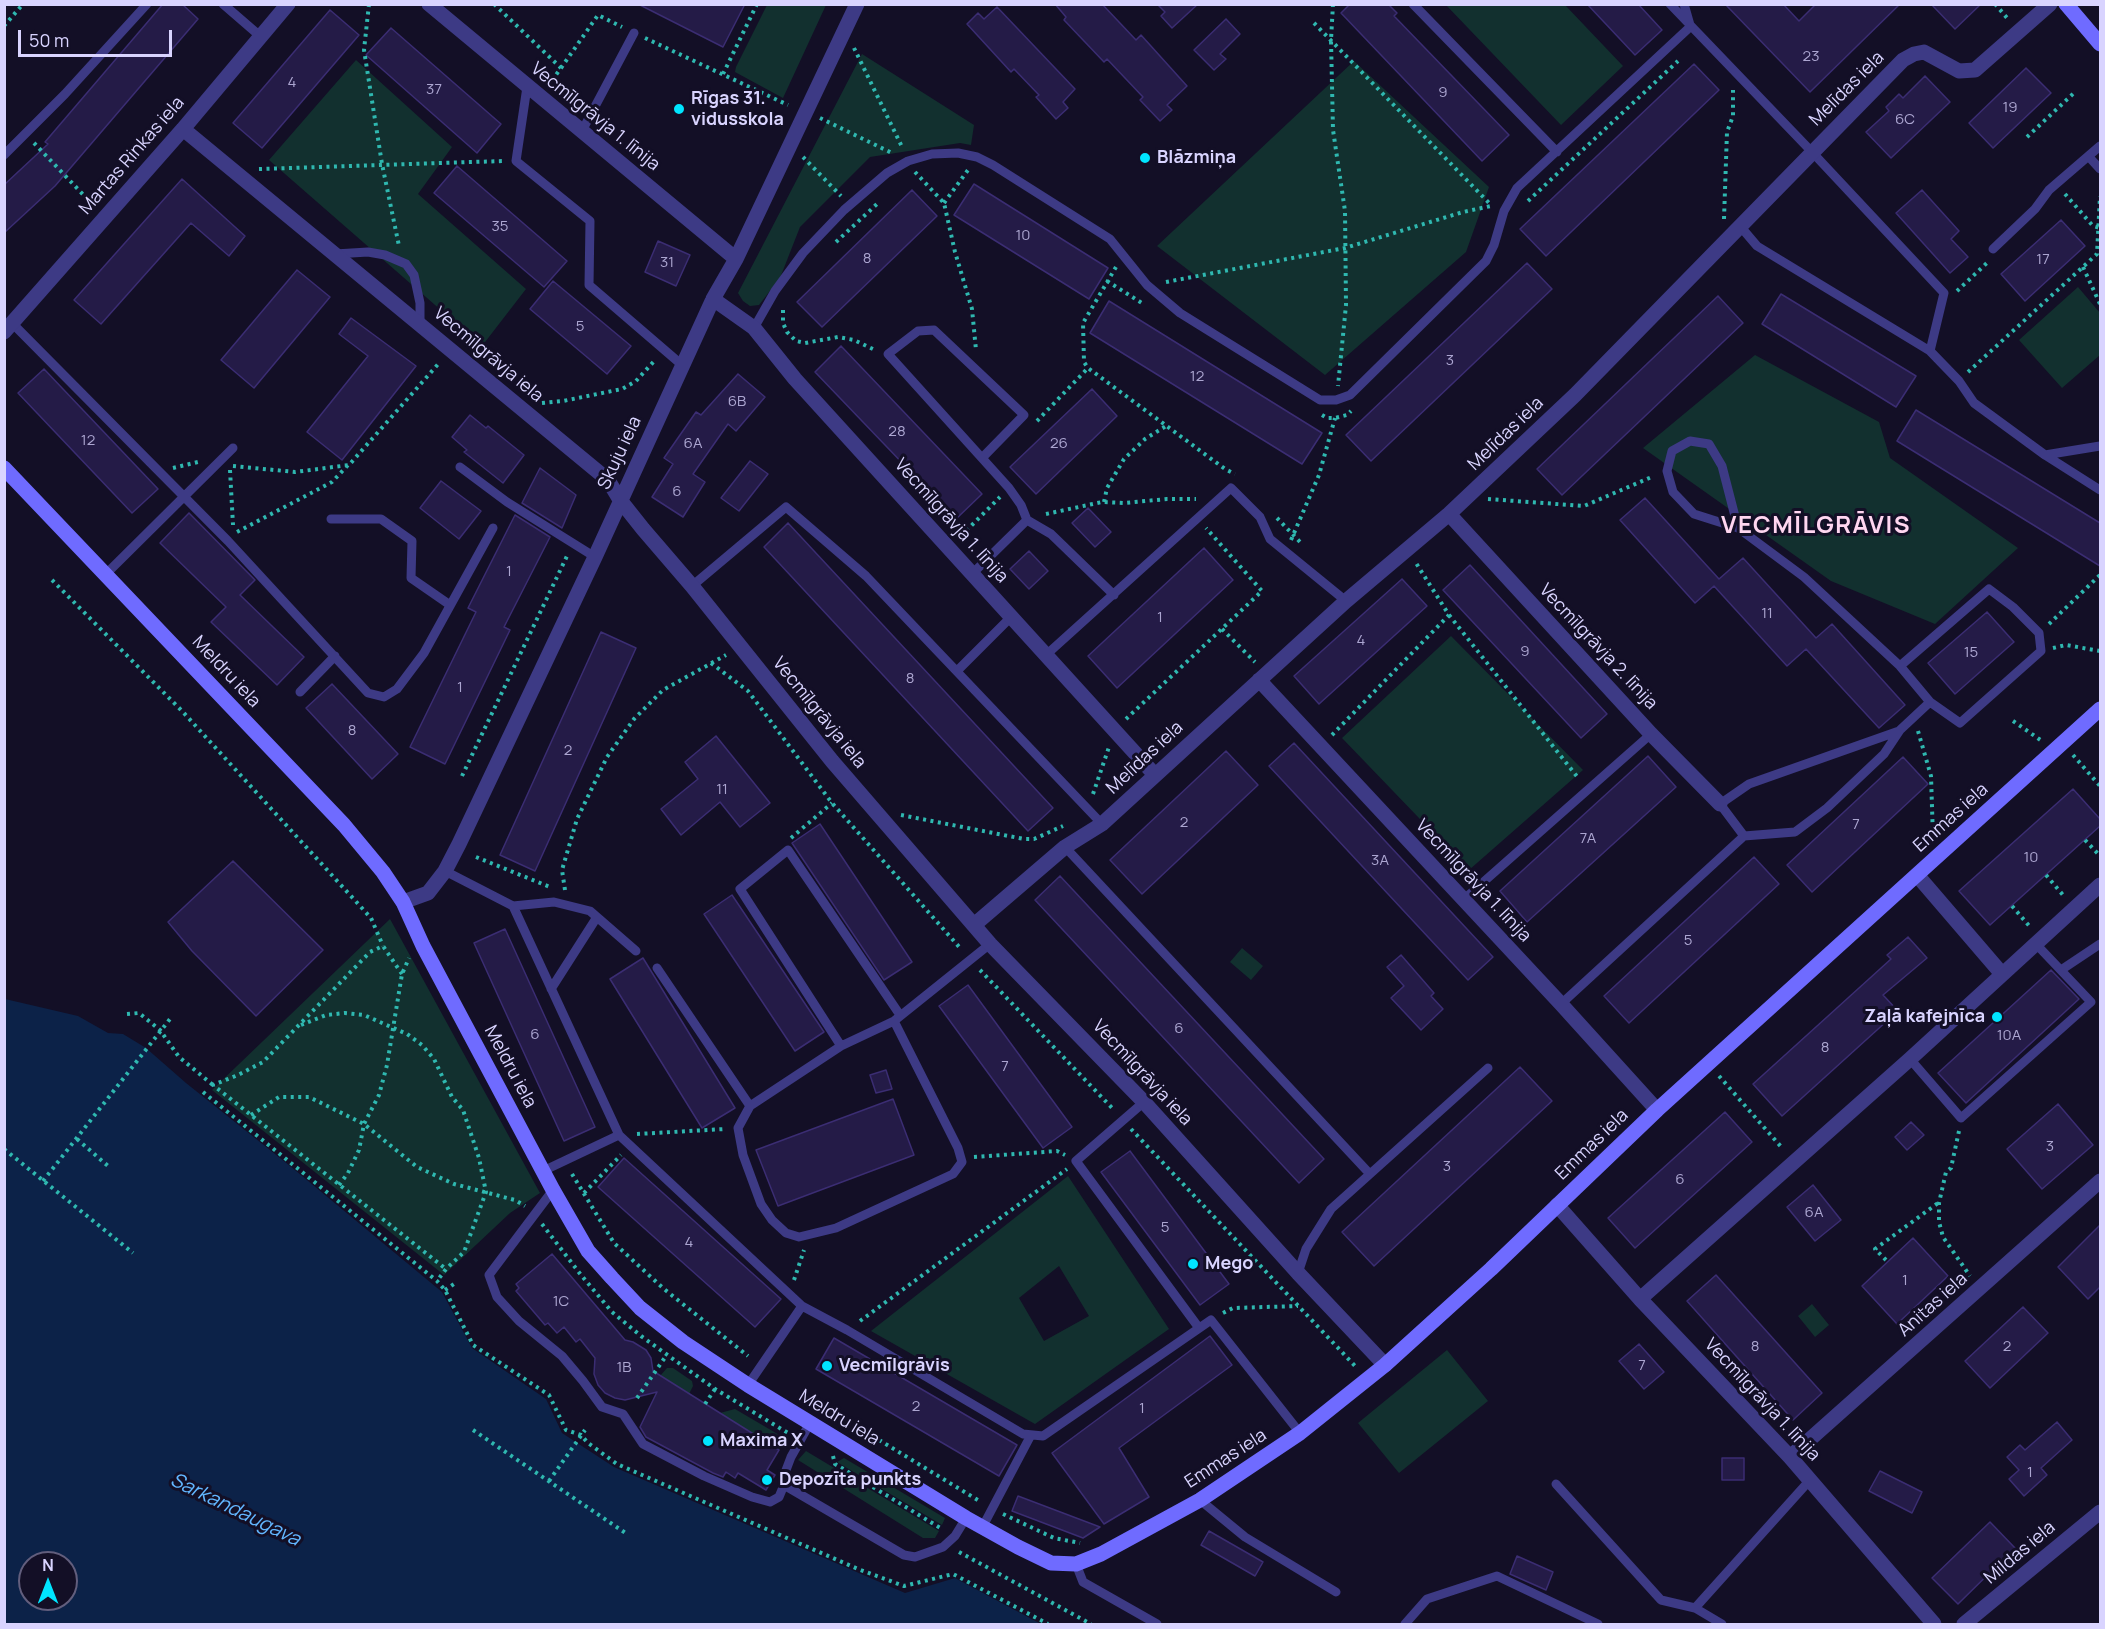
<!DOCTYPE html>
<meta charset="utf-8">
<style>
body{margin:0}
#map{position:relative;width:2105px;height:1629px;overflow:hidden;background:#130f26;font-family:Manrope,sans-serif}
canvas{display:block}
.frame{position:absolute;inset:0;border:6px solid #d9d4ff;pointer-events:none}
.north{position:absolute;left:18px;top:1551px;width:60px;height:60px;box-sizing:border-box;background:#130f26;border:2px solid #625e7d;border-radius:50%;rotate:0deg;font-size:16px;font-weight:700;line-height:24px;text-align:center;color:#d9d4ff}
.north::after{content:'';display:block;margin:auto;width:21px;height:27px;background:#00e5ff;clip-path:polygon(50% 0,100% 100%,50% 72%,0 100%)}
.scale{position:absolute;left:18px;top:30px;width:154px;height:27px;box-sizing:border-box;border:3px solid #d9d4ff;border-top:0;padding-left:8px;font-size:18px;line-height:21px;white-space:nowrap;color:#d9d4ff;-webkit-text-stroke:4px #130f26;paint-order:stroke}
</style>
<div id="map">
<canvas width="2105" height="1629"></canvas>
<div class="frame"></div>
<div class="north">N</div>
<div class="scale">50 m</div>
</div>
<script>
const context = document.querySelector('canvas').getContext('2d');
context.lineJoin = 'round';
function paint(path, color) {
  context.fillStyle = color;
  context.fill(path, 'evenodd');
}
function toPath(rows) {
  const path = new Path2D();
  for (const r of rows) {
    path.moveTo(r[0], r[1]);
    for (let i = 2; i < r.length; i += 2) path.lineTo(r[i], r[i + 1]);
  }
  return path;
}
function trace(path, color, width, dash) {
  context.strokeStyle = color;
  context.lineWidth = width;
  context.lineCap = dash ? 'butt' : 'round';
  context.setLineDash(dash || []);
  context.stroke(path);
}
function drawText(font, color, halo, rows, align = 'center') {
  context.font = font + ' Manrope,sans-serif';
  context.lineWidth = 6;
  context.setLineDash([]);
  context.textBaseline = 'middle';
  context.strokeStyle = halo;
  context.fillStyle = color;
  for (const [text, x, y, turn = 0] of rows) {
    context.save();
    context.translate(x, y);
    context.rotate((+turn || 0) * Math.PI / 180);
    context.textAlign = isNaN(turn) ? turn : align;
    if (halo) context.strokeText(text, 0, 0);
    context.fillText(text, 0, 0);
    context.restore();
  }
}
paint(toPath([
 [767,5,826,5,783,98,735,72,736,67],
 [1446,5,1565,5,1623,66,1561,125],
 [862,54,974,125,971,145,960,143,870,157,800,227,780,278,759,305,750,306,743,301,738,293],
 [356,60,452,147,418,194,526,289,482,346,269,160],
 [1354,61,1489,187,1466,252,1325,375,1157,246],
 [2078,287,2100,313,2100,355,2062,388,2019,340],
 [1755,355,1879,422,1890,458,2018,548,1935,624,1831,581,1643,448],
 [1451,636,1583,770,1469,870,1342,738],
 [390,919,540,1193,510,1213,444,1275,212,1090],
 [1242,948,1263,966,1251,980,1230,962],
 [1068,1176,1169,1329,1035,1424,871,1331],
 [1059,1266,1089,1316,1044,1341,1019,1298],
 [1812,1304,1829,1325,1815,1337,1798,1316],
 [1447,1350,1488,1401,1399,1473,1358,1423],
 [667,1368,673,1368,692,1381,693,1386,689,1394,660,1376],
 [735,1409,781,1436,783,1444,779,1450,720,1413],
 [806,1451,939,1531,935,1538,923,1538,798,1460],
 [844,1458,945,1518,942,1525,837,1462]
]), '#12302f');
paint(toPath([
 [5,999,78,1016,108,1033,123,1034,146,1048,186,1083,290,1166,442,1292,472,1348,546,1399,562,1433,614,1467,905,1593,955,1578,1041,1624,5,1624],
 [30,1563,66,1563,66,1599,30,1599]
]), '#0c2248');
const building = toPath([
 [163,4,182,4,198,19,55,186,4,233,4,185,48,144,45,142,163,4],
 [638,4,745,4,723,47,638,4],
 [1055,4,1102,4,1136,40,1141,35,1187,86,1167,105,1172,110,1160,121,1140,100,1143,97,1107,59,1104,62,1064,20,1066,17,1055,4],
 [1157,4,1198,4,1172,28,1161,16,1165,12,1157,4],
 [1350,4,1388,4,1397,13,1394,16,1509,135,1482,161,1341,13,1350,4],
 [1587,4,1638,4,1662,30,1635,55,1587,4],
 [1725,4,1783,4,1799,21,1816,4,1900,4,1810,92,1725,4],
 [1931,4,1981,4,1955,29,1931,4],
 [997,7,1075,89,1063,102,1068,108,1056,119,1036,97,1039,95,1014,69,1011,72,967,24,978,13,984,19,997,7],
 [330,10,359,35,262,148,233,123,330,10],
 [1226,19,1240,34,1220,54,1226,59,1214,70,1194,50,1226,19],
 [391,28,501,124,477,153,366,55,391,28],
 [1694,64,1719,90,1546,256,1520,229,1694,64],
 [2026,68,2051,93,1993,148,1969,123,2026,68],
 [1925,76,1950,102,1891,158,1866,132,1889,111,1886,107,1899,94,1903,98,1925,76],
 [457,166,567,261,544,287,434,193,457,166],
 [182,179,245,236,229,256,191,223,101,324,74,300,182,179],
 [974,184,1108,268,1089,299,954,215,974,184],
 [912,190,937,216,822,327,797,302,912,190],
 [1922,190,1959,231,1951,239,1968,257,1950,273,1896,213,1922,190],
 [2061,220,2085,246,2025,301,2001,274,2061,220],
 [658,241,690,255,676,286,645,272,658,241],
 [1527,263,1552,289,1371,461,1346,435,1527,263],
 [297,270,330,297,254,388,221,360,297,270],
 [553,281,631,346,607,374,530,309,553,281],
 [1781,294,1916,376,1896,407,1762,324,1781,294],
 [1718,296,1743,323,1562,495,1537,469,1718,296],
 [1109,301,1322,433,1302,464,1090,333,1109,301],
 [351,318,416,366,342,460,307,432,368,356,339,334,351,318],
 [841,346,982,494,956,519,815,372,841,346],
 [44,369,158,489,132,513,18,393,44,369],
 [738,374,765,397,736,431,728,424,693,474,705,482,683,517,652,497,673,464,664,458,696,412,701,415,738,374],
 [1092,389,1117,416,1036,494,1010,467,1092,389],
 [1916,410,2100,523,2100,566,1897,441,1916,410],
 [470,415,486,428,488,426,524,455,503,483,464,452,467,450,452,437,470,415],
 [750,461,768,474,739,511,721,498,750,461],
 [540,468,576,495,562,528,522,503,540,468],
 [441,481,481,511,459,539,420,508,441,481],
 [1645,498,1719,579,1743,558,1816,638,1832,624,1905,705,1879,728,1806,649,1787,666,1714,586,1695,603,1620,520,1645,498],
 [1088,508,1111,532,1095,547,1072,523,1088,508],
 [189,513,255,580,240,595,304,657,277,685,211,622,226,607,160,543,189,513],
 [515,515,550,537,504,627,510,630,445,764,410,747,476,612,468,608,515,515],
 [788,523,1053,808,1028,831,764,547,788,523],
 [1204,548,1233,580,1117,688,1088,656,1204,548],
 [1029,551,1048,571,1029,589,1010,569,1029,551],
 [1470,565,1607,714,1581,738,1443,590,1470,565],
 [1402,579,1427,606,1319,704,1294,676,1402,579],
 [1987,612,2014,642,1955,694,1928,663,1987,612],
 [601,632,636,648,535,871,500,855,601,632],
 [332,684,398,754,372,779,306,708,332,684],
 [716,736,770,803,740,827,720,802,681,835,661,809,698,779,685,762,716,736],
 [1294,743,1493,957,1468,980,1269,766,1294,743],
 [1226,751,1258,785,1142,894,1110,860,1226,751],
 [1648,756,1676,787,1527,922,1500,891,1648,756],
 [1903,757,1928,784,1812,892,1787,865,1903,757],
 [2073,789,2100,819,2100,826,1990,925,1959,891,2073,789],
 [820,824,912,962,884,980,792,843,820,824],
 [1754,857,1779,884,1629,1023,1604,996,1754,857],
 [233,861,323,950,256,1016,192,951,168,922,233,861],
 [1060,876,1324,1159,1299,1183,1035,900,1060,876],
 [732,895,824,1032,795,1051,704,914,732,895],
 [505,929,595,1127,564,1141,474,943,505,929],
 [1908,937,1927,958,1883,995,1898,1011,1782,1116,1753,1084,1891,959,1887,955,1908,937],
 [1401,955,1434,993,1431,996,1443,1009,1421,1030,1391,998,1404,986,1387,967,1401,955],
 [643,958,735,1108,702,1128,610,979,643,958],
 [2051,970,2079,999,1966,1103,1938,1073,2051,970],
 [968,985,1072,1127,1043,1148,939,1006,968,985],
 [1520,1067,1552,1101,1374,1266,1342,1232,1520,1067],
 [886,1070,892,1089,876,1093,870,1075,886,1070],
 [893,1099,914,1155,778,1206,756,1150,893,1099],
 [2058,1104,2093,1145,2042,1189,2007,1149,2058,1104],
 [1725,1112,1752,1142,1635,1248,1608,1218,1725,1112],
 [1911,1122,1924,1135,1907,1150,1895,1137,1911,1122],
 [1130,1151,1229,1284,1200,1305,1101,1172,1130,1151],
 [624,1158,781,1299,755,1327,598,1187,624,1158],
 [1813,1185,1841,1220,1815,1241,1787,1207,1813,1185],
 [2100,1225,2100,1287,2088,1299,2058,1267,2100,1225],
 [1913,1238,1948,1276,1897,1324,1862,1286,1913,1238],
 [552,1254,625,1340,633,1342,646,1350,651,1358,653,1371,779,1450,767,1470,775,1475,766,1490,738,1473,735,1478,726,1472,723,1477,713,1473,646,1437,640,1427,657,1392,625,1400,615,1398,605,1393,598,1385,594,1374,595,1358,580,1339,576,1342,564,1327,557,1333,548,1323,545,1325,516,1291,519,1288,516,1284,552,1254],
 [1716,1275,1822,1393,1793,1420,1687,1301,1716,1275],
 [2023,1307,2048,1333,1990,1388,1965,1361,2023,1307],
 [1210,1336,1232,1365,1119,1448,1149,1497,1104,1524,1052,1453,1210,1336],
 [834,1338,1017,1445,999,1476,816,1369,834,1338],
 [1639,1344,1664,1372,1644,1389,1619,1361,1639,1344],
 [2057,1422,2072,1440,2041,1468,2047,1475,2024,1496,2009,1479,2019,1470,2007,1457,2020,1445,2025,1450,2057,1422],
 [1722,1458,1744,1458,1744,1480,1722,1480,1722,1458],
 [1880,1471,1922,1492,1912,1513,1869,1491,1880,1471],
 [1018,1496,1100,1527,1083,1538,1012,1511,1018,1496],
 [1990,1522,2015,1548,1958,1604,1932,1578,1990,1522],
 [1209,1531,1263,1562,1255,1576,1201,1545,1209,1531],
 [1517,1556,1553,1572,1546,1590,1510,1574,1517,1556]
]);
paint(building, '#241b47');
trace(building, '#3b2d73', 1.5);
trace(toPath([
 [369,4,364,50,382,164,399,246],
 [494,4,561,68,550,83],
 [1333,4,1331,40,1333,130,1345,211,1346,305,1338,386],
 [1995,4,2008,19],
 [1314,23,1491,205],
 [4,26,23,4],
 [645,38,788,105],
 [854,48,903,149],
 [561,68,598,15,622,27],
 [723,74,757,4],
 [820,118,894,154],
 [2027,137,2075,92],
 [34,143,93,205],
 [803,157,841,196],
 [259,169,503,161],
 [915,172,944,203,955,252,972,309,976,350],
 [2065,194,2093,226,2100,228],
 [1528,201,1678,61],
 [944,203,968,170],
 [1724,219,1727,132,1733,116,1733,90],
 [836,242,877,204],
 [1116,267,1083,323,1084,362,1088,368,1225,469,1235,474],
 [2083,267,2100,304],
 [1107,281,1145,305],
 [1166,282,1345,248,1463,212,1491,206],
 [1957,291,1989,261],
 [783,310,783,323,787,332,796,341,805,343,838,337,854,340,875,350],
 [1968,372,2097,254,2100,196],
 [542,403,563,401,622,389,636,381,656,359],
 [1322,415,1327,418,1335,418,1347,415,1351,411],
 [1037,421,1088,368],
 [233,466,295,472,349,465,440,362],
 [173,468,198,462],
 [230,470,233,525],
 [1488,499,1584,506,1654,476],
 [1104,502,1107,488,1124,459,1145,439,1166,426],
 [1046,514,1102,502,1124,503,1167,499,1196,499],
 [1277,518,1303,545],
 [237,532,332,482,348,465],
 [961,536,1000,497],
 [1291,540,1319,475,1335,418],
 [52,580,182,711,371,918,383,946],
 [1449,615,1579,779],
 [2049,624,2100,575],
 [1222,629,1255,662],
 [2053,648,2066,645,2100,651],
 [711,663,748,691,832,803,961,949],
 [1126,719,1262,591,1206,528],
 [2013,721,2042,741],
 [1918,731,1931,776,1933,838],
 [1332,735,1449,615,1416,563],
 [2073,755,2100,786],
 [462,776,568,554],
 [1093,794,1109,747],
 [901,815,1024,839,1034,839,1063,826],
 [791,838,832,803],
 [2085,840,2100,856],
 [476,857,550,887],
 [2046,875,2063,895],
 [565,890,562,870,577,819,607,757,634,719,663,690,726,655],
 [2012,906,2031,928],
 [980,970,1114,1110],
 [402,974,383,946,370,952,263,1062,238,1075,213,1085,446,1269],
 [127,1014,139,1013,160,1030,179,1057,213,1085],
 [301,1025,326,1015,345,1013,364,1015,407,1034,422,1045,434,1059,452,1097,463,1110,479,1158,486,1192,464,1252,446,1269,437,1281],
 [1719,1076,1783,1149],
 [203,1092,437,1281,445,1290,473,1345,549,1395,566,1430,581,1435,588,1443,617,1464,858,1569,904,1586,953,1574,1048,1624],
 [251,1115,279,1097,309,1097,364,1124,417,1167,454,1184,515,1200,525,1206],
 [1131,1129,1357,1368],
 [1959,1131,1951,1168,1946,1172,1939,1203,1939,1222,1943,1237,1970,1276],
 [637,1134,725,1129],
 [77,1139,108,1166],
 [4,1149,133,1253],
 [974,1157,1057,1151,1065,1155],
 [572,1174,614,1243,664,1289,748,1356],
 [43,1181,170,1019],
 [339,1185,348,1173,359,1150,364,1124,379,1095,387,1065,402,974,409,958],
 [584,1193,621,1155],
 [542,1224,581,1275,612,1312,641,1336,715,1389,788,1433],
 [1886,1260,1875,1249,1938,1203],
 [794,1280,804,1250],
 [445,1290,454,1284],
 [1223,1313,1233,1308,1298,1306],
 [860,1321,1067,1169],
 [637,1398,666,1356],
 [815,1401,981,1502],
 [705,1404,715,1389],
 [473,1430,627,1534],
 [833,1456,835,1464,942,1529],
 [549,1481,585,1430],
 [1003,1514,1054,1538,1080,1543],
 [959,1552,1091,1624]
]), '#2fb8b0', 4, [3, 4.5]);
trace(toPath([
 [223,4,260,36],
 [1413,4,1557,152],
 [1670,4,1812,152,1944,293,1930,351,1959,381,1974,403,2045,455,2100,490],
 [1684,4,1690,25],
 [527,87,516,161,590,221,589,285,682,365],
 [582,131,634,33],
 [4,155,65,94,147,4],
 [2089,157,2100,169],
 [1740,226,1757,246,1930,351],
 [1993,249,2035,209,2049,190,2100,146],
 [335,254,368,252,385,255,406,264,414,275,420,303,420,322],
 [12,323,228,541,368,693,384,697,397,689,424,653,493,528],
 [754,328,775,291,803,253,844,210,887,173,908,161,932,154,958,153,977,157,993,165,1110,239,1147,285,1180,313,1320,400,1336,400,1350,395,1486,261,1494,245,1504,211,1517,188,1690,27],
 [2045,455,2100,446],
 [460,467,507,502,595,557],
 [331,519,381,519,412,541,411,578,450,605],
 [1027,520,1051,534,1114,595],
 [1738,528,1694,514,1673,492,1667,471,1672,451,1690,441,1709,444,1722,466,1738,528,1804,577,1900,666,1930,702],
 [973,573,1027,520,1021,505,1009,488,888,354,918,331,934,330,1024,415,982,458],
 [106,574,233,448],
 [692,586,786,507,866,576,1102,824],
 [1046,655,1231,488,1260,517,1270,539,1346,601],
 [957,671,1011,617],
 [300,692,335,656],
 [1744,836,1720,804,1749,784,1899,731],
 [1065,847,1369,1173],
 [445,871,513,906,554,902,590,911,636,951],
 [1463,900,1651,734],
 [513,906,619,1135,802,1306],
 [657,968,750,1106],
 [2061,970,2100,944],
 [551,989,597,917],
 [1561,1004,1744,836,1795,832,1827,808,1884,754,1900,730,1930,702,1960,723,2041,651,2039,633,2013,607,1989,589,1900,666],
 [894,1021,841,1046,750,1106,738,1128,743,1155,761,1204,772,1220,786,1233,799,1237,836,1228,953,1174,962,1162,958,1148,894,1021,990,944],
 [841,1046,740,889,788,850,900,1015],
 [1910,1059,1961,1118,2091,1002,2035,943],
 [1144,1102,1076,1161,1199,1328],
 [543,1171,619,1135],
 [553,1190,489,1275,497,1297,519,1321,562,1356,583,1381,602,1407,623,1414,643,1444,704,1476,752,1497,770,1502,779,1497,784,1485,783,1478,791,1457,810,1423],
 [1298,1273,1306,1249,1331,1209,1488,1068],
 [748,1385,802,1306,847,1330,1023,1434,1043,1436,1211,1320,1300,1433],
 [1556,1484,1661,1600,1695,1608,1722,1624],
 [784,1485,904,1555,915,1557,943,1547,955,1536,966,1518],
 [1200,1500,1245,1537,1336,1592],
 [983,1526,1031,1435],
 [1076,1564,1083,1582,1157,1624],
 [1695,1608,1810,1480],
 [1405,1624,1427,1599,1497,1576,1598,1624]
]), '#3d3a85', 9);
trace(toPath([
 [429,4,736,259],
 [183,129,608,480,620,500,643,529,692,586,832,761,990,944,1144,1102,1298,1273,1385,1365],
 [713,299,754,328,795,379,1155,775],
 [4,332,183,129,288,4],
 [1449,514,1651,734,1720,804],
 [1259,680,1561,1004,1657,1110],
 [1917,875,2002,974],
 [403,902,428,893,445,871,459,844,595,557,713,299,736,259,857,4],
 [974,925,1065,847,1102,824,1346,601,1449,514,1575,395,1903,60,1914,54,1924,52,1959,71,1975,70,2050,4],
 [1557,1205,1640,1299,1790,1457,1934,1624],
 [1640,1299,1910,1059,2100,885],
 [1790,1457,2100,1181],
 [1964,1624,2100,1512]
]), '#3d3a85', 15);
trace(toPath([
 [2066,4,2100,44],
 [4,468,344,825,383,872,403,902,423,946,553,1190,588,1251,612,1278,640,1308,683,1342,748,1385,966,1518,1018,1547,1051,1563,1076,1564,1101,1554,1200,1500,1300,1433,1385,1365,1491,1269,1657,1110,2100,709]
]), '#6f6bff', 15);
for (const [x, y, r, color] of [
 [679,109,6,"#00e5ff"],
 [1145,158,6,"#00e5ff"],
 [1997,1017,6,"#00e5ff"],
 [1193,1264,6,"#00e5ff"],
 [827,1366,6,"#00e5ff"],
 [708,1441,6,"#00e5ff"],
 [767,1480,6,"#00e5ff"]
]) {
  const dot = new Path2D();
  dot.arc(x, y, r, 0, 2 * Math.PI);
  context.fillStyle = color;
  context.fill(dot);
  trace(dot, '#130f26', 2);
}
drawText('15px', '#aca6d1', null, [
 ["23",1811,57],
 ["4",292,83],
 ["37",434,90],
 ["9",1443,93],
 ["19",2010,108],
 ["6C",1905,120],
 ["35",500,227],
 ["10",1023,236],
 ["8",867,259],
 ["17",2043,260],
 ["31",667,263],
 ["5",580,327],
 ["3",1450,361],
 ["12",1197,377],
 ["6B",737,402],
 ["28",897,432],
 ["12",88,441],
 ["6A",693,444],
 ["26",1059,444],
 ["6",677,492],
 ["1",509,572],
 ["11",1767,614],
 ["1",1160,618],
 ["4",1361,641],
 ["9",1525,652],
 ["15",1971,653],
 ["8",910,679],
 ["1",460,688],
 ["8",352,731],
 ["2",568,751],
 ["11",722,790],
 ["2",1184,823],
 ["7",1856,825],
 ["7A",1588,839],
 ["10",2031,858],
 ["3A",1380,861],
 ["5",1688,941],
 ["6",1179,1029],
 ["6",535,1035],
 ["10A",2009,1036],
 ["8",1825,1048],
 ["7",1005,1067],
 ["3",2050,1147],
 ["3",1447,1167],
 ["6",1680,1180],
 ["6A",1814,1213],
 ["5",1165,1228],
 ["4",689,1243],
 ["1",1905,1281],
 ["1C",561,1302],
 ["8",1755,1347],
 ["2",2007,1347],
 ["7",1642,1366],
 ["1B",624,1368],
 ["2",916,1407],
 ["1",1142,1409],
 ["1",2030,1473]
]);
drawText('18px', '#d9d4ff', '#130f26', [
 ["Melīdas iela",1847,89,-45],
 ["Vecmīlgrāvja 1. līnija",595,117,39],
 ["Martas Rinkas iela",132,156,-49],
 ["Vecmīlgrāvja iela",488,355,40],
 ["Melīdas iela",1506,434,-44],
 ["Skuju iela",620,453,-65],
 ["Vecmīlgrāvja 1. līnija",951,521,48],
 ["Vecmīlgrāvja 2. līnija",1598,647,47],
 ["Meldru iela",226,672,47],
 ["Vecmīlgrāvja iela",819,713,51],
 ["Melīdas iela",1145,758,-43],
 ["Emmas iela",1951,818,-42],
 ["Vecmīlgrāvja 1. līnija",1473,881,47],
 ["Meldru iela",510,1067,62],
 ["Vecmīlgrāvja iela",1142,1073,47],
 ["Emmas iela",1592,1145,-44],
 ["Anitas iela",1933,1305,-42],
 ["Vecmīlgrāvja 1. līnija",1762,1400,47],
 ["Meldru iela",839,1418,31],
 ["Emmas iela",1226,1459,-33],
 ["Mildas iela",2020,1553,-40]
]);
drawText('bold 18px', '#d9d4ff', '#130f26', [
 ["Rīgas 31.",691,99],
 ["vidusskola",691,120],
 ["Blāzmiņa",1157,158],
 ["Zaļā kafejnīca",1985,1017,"right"],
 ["Mego",1205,1264],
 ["Vecmīlgrāvis",839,1366],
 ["Maxima X",720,1441],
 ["Depozīta punkts",779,1480]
], 'left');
drawText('italic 20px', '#62b6ff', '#130f26', [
 ["Sarkandaugava",235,1510,26]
]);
context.letterSpacing = '1.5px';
drawText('bold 24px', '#ffd6f0', '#130f26', [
 ["VECMĪLGRĀVIS",1816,526]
]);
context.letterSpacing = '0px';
</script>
